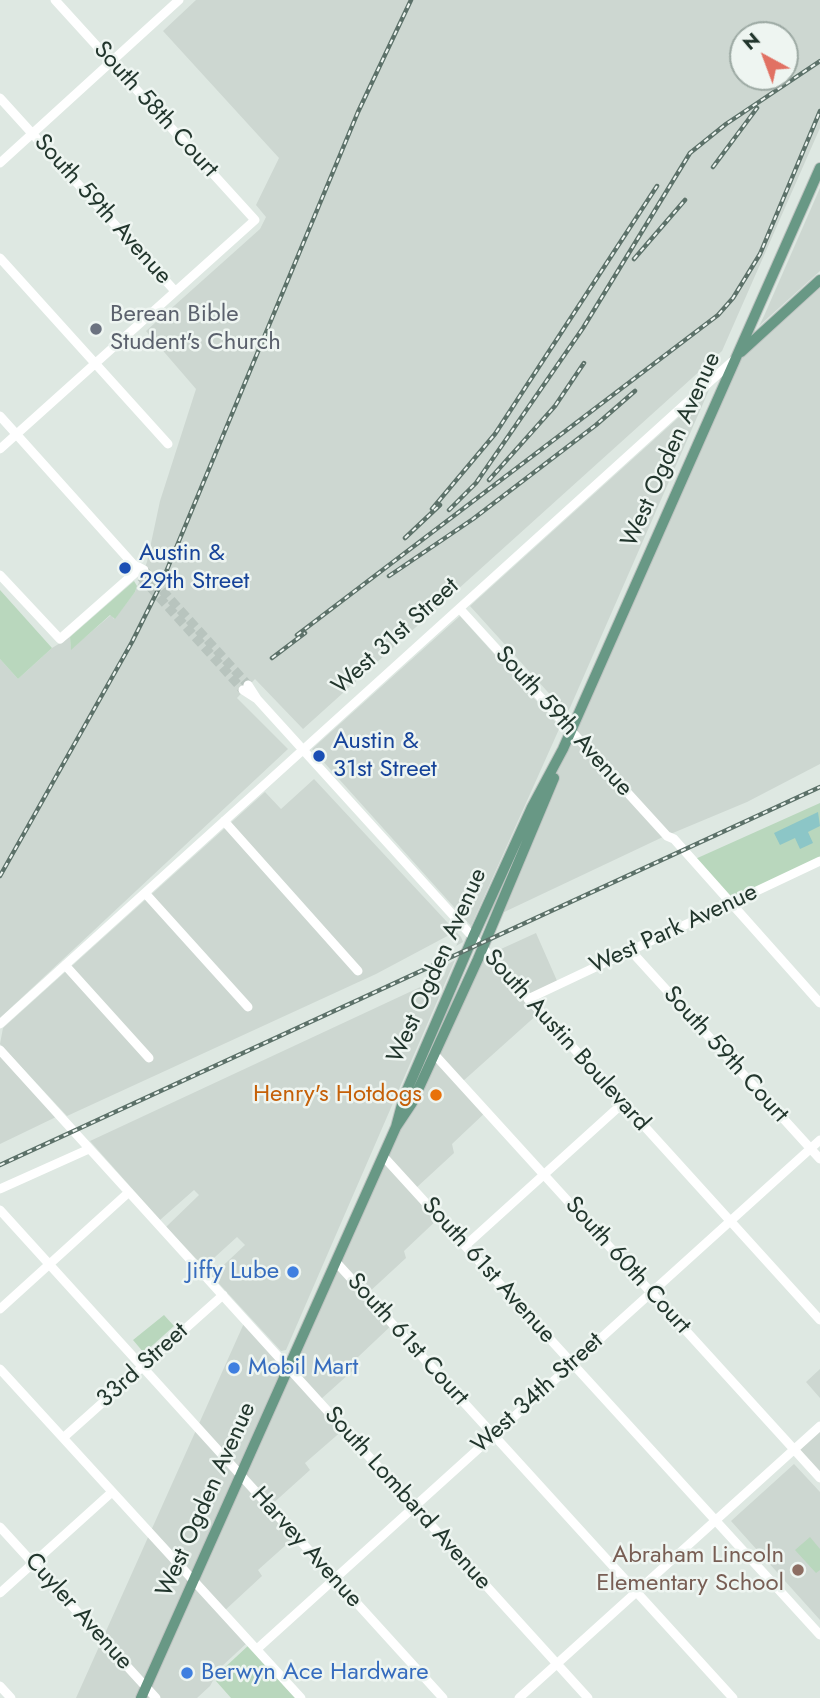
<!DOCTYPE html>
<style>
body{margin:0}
#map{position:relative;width:820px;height:1698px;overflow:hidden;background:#dee8e2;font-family:Jost,sans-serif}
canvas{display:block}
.north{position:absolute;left:729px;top:21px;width:70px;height:70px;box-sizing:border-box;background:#eef5f1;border:2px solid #9ca9a3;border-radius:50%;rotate:319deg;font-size:19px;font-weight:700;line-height:28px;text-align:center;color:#22362d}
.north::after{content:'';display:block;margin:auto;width:24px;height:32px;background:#e17163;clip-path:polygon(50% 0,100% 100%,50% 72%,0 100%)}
</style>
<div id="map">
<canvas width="820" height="1698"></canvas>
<div class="north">N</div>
</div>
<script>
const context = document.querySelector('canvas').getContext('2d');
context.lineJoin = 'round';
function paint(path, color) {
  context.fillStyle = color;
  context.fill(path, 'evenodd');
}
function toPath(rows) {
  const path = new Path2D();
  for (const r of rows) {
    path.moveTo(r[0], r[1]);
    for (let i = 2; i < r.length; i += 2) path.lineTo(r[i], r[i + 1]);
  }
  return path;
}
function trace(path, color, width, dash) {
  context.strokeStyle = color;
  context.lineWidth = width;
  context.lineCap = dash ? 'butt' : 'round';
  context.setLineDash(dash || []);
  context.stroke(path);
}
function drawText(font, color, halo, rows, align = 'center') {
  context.font = font + ' Jost,sans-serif';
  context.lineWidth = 5;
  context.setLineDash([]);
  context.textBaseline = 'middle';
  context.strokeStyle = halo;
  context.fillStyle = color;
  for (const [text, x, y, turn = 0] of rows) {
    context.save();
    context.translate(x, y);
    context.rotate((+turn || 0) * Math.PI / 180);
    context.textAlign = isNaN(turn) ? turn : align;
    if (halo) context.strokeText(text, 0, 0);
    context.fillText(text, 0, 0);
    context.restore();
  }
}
paint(toPath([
 [196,0,820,0,820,128,722,351,303,729,255,679,237,698,288,749,0,1018,0,659,18,679,52,648,70,637,71,649,111,615,114,619,135,592,147,562,160,501,196,389,146,331,260,229,266,217,256,205,279,158,163,31],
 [743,35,785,35,785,77,743,77],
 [820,188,820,271,759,326,764,316],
 [820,283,820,764,747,802,668,835,574,730,738,357],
 [709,390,569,710,565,711,470,606],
 [460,616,560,727,471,926,312,749],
 [571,733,665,836,500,914],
 [314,779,461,937,463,942,456,946,459,940,453,933,376,974,67,1116,0,1044,3,1028,265,792,281,809],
 [536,933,558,983,528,997,490,954],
 [483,951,539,1013,462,1082,488,1110,452,1144,454,1153,416,1188,441,1216,404,1251,406,1258,367,1294,394,1323,358,1357,359,1365,320,1400,291,1368],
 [455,960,286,1350,281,1351,212,1276,245,1245,237,1237,204,1267,166,1227,199,1195,194,1190,160,1220,90,1141,444,976,448,964],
 [0,1053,56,1117,0,1144],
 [245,1321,343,1430,305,1463,310,1470,270,1506,296,1536,258,1570,262,1576,222,1613,248,1642,220,1668,210,1686,197,1698,76,1698],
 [820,1369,820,1398,806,1382],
 [820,1424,820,1475,795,1447],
 [794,1464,820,1492,820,1620,731,1521]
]), '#cdd7d1');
paint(toPath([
 [134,581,137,586,135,592,115,619,110,615,71,650,70,637],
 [0,590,52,648,18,679,0,659],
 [820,803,820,860,730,900,693,860],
 [164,1315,174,1326,144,1353,133,1340],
 [810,1537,820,1549,820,1570,816,1573,795,1550],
 [250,1644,299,1698,231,1698,216,1681,222,1670]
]), '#b9d7bd');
paint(toPath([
 [818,812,820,826,808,832,813,843,800,849,795,838,780,845,774,833]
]), '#8cc6c7');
trace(toPath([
 [144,570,248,685],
 [141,577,243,690]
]), '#b8c4be', 9, [9, 4.5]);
const major = toPath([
 [741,352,820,280],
 [396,1127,404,1097,473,937,532,807,563,749,820,168],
 [141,1698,396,1127,412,1103,478,959,554,778]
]);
trace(major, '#bdc3c0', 12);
trace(toPath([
 [0,98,175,291],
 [0,163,179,0],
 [0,258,168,444],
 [0,416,133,564,144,570],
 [0,449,255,220,55,0],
 [0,575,60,639,136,572],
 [460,609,667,836,674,839,820,1003],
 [248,685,257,699,820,1320],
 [243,690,257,699],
 [224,821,358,971],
 [145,893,248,1007],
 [631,951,820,1159],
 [65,965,149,1058],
 [528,999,820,861],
 [0,1024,736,358],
 [0,1050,588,1698],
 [434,1054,820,1478],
 [383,1156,820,1635],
 [0,1189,89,1149],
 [0,1210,443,1698],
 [465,1246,622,1104],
 [336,1262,733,1698],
 [0,1309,129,1192],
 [0,1369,301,1698],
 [63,1438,223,1295],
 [0,1527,156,1698],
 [0,1593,112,1492],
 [257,1649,820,1140],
 [0,1686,11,1698],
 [519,1698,820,1426]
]), '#fff', 9);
trace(major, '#689885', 10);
const rail = toPath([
 [713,167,757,108],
 [634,259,685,200],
 [489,480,555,406,584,363],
 [432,509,495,434,657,186],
 [449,510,476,483,583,328,690,153,726,124,820,61],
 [405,538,440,505],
 [389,576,473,519,596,425,635,391],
 [297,635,718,315,733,298,760,254,820,111],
 [272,658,305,633],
 [0,876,132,642,161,584,358,112,411,0],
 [0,1165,820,787]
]);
trace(rail, '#5c7169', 4.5);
trace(rail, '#eef5f1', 2, [5]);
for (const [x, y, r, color] of [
 [96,329,7,"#6b7280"],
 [125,568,7,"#1a4fb4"],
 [319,756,7,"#1a4fb4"],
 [436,1095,7,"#e8710a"],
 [293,1272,7,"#3f7fe0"],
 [234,1368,7,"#3f7fe0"],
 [798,1570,7,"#8d6e63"],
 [187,1673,7,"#3f7fe0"]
]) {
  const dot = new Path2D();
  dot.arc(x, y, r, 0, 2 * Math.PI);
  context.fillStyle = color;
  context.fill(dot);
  trace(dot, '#eef5f1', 2.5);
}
drawText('24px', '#22362d', '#eef5f1', [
 ["South 58th Court",155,110,48],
 ["South 59th Avenue",102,210,48],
 ["West Ogden Avenue",672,450,-66],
 ["West 31st Street",396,637,-42],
 ["South 59th Avenue",563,722,48],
 ["West Park Avenue",674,930,-25],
 ["West Ogden Avenue",438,966,-66],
 ["South Austin Boulevard",566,1041,48],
 ["South 59th Court",725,1055,48],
 ["South 60th Court",627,1266,48],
 ["South 61st Avenue",488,1271,48],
 ["South 61st Court",407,1340,48],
 ["33rd Street",143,1366,-42],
 ["West 34th Street",538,1394,-42],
 ["South Lombard Avenue",407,1499,48],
 ["West Ogden Avenue",207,1500,-66],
 ["Harvey Avenue",306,1548,48],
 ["Cuyler Avenue",78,1612,48]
]);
drawText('24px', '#5b616d', '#eef5f1', [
 ["Berean Bible",110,315],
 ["Student's Church",110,343]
], 'left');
drawText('24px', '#164399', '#eef5f1', [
 ["Austin &",139,554],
 ["29th Street",139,582],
 ["Austin &",333,742],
 ["31st Street",333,770]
], 'left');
drawText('24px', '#c56008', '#eef5f1', [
 ["Henry's Hotdogs",422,1095]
], 'right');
drawText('24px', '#366cbe', '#eef5f1', [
 ["Jiffy Lube",279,1272,"right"],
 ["Mobil Mart",248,1368],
 ["Berwyn Ace Hardware",201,1673]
], 'left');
drawText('24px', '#785e54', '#eef5f1', [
 ["Abraham Lincoln",784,1556],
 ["Elementary School",784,1584]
], 'right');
</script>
